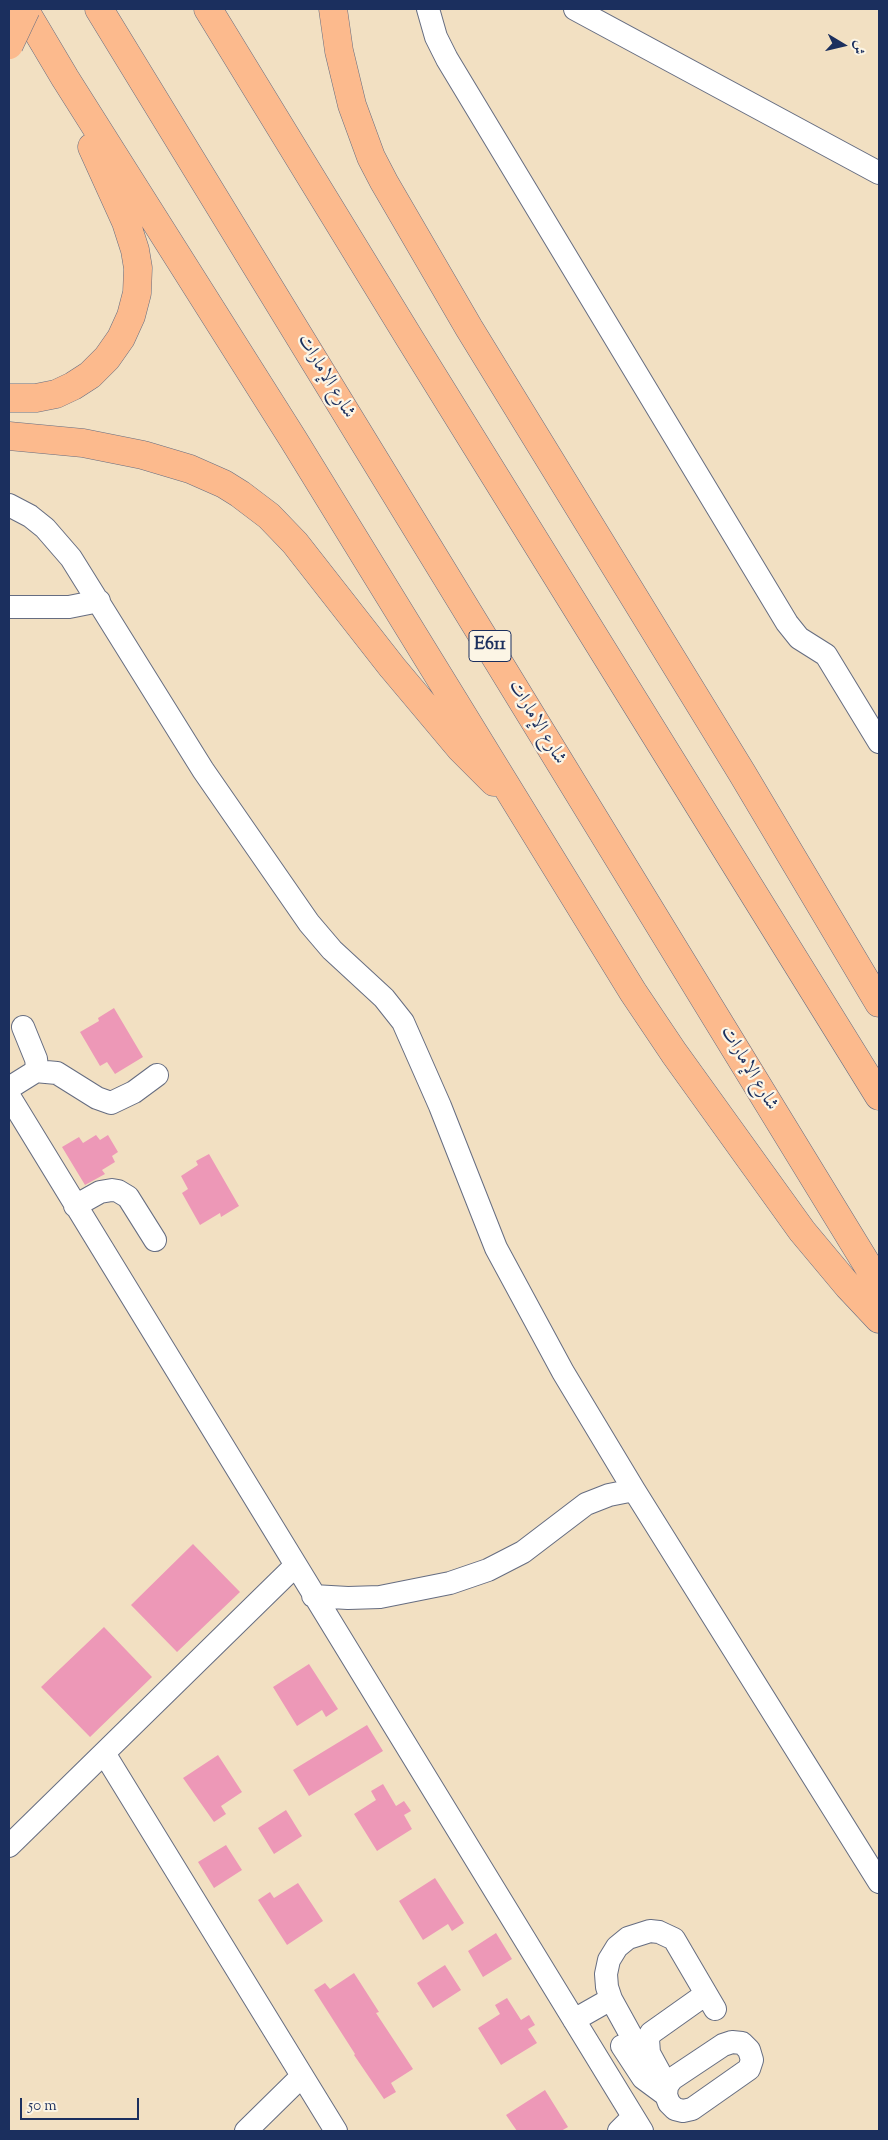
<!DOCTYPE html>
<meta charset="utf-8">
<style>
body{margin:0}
#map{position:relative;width:888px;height:2140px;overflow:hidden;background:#f2e0c2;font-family:"Sorts Mill Goudy",Amiri,serif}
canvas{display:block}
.frame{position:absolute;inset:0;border:10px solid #1b2f5e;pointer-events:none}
.north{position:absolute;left:818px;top:20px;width:50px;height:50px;-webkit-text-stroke:4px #fcf5e5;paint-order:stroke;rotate:99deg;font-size:14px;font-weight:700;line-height:20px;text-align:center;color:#1b2f5e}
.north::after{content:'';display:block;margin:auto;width:18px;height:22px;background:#1b2f5e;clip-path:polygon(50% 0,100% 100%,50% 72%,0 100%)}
.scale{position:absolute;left:20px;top:2098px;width:119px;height:22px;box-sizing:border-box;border:2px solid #1b2f5e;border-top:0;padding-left:6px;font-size:15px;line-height:18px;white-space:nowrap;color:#1b2f5e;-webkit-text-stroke:4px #fcf5e5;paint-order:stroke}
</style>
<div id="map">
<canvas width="888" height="2140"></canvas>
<div class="frame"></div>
<div class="north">ش</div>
<div class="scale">50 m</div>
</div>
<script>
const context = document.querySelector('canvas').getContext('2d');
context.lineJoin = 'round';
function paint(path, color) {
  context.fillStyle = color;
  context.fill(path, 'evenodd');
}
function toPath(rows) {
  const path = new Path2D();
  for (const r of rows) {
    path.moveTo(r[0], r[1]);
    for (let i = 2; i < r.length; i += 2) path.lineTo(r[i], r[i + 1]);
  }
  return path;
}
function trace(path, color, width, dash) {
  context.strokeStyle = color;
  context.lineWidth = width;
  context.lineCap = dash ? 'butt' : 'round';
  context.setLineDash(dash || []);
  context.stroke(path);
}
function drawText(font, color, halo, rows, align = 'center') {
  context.font = font + ' "Sorts Mill Goudy",Amiri,serif';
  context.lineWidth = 4.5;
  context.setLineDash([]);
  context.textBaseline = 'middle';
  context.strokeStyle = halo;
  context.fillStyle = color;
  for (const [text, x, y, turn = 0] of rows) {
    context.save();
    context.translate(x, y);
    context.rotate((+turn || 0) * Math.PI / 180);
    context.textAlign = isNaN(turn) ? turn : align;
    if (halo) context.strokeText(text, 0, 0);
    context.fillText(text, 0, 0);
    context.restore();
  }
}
paint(toPath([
 [114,1008,143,1057,115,1074,107,1062,100,1066,80,1032,99,1021,98,1018],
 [96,1135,100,1140,108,1135,118,1152,112,1156,115,1162,102,1170,105,1174,85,1185,62,1147,79,1137,83,1143],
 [209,1154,239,1206,221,1217,220,1213,200,1225,182,1193,188,1189,181,1176,198,1165,196,1161],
 [193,1544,240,1592,177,1652,131,1605],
 [104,1627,152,1677,90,1737,41,1687],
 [309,1664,338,1709,326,1717,322,1710,297,1726,273,1687],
 [367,1725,383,1751,309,1796,293,1770],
 [218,1755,242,1792,221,1806,226,1814,214,1822,183,1778],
 [383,1784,396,1806,404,1801,411,1811,404,1815,412,1829,377,1851,354,1814,376,1800,371,1791],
 [286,1810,302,1836,274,1854,258,1828],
 [226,1845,242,1870,214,1888,198,1862],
 [435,1878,464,1923,452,1931,448,1924,423,1940,399,1901],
 [298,1883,323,1921,287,1945,258,1900,270,1892,274,1898],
 [496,1933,512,1959,483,1977,468,1951],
 [445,1965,461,1990,433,2008,417,1983],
 [354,1973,379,2012,376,2013,413,2069,391,2083,396,2092,384,2099,354,2055,355,2054,314,1990,325,1983,330,1989],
 [507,1998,521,2020,529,2015,535,2025,528,2029,537,2043,501,2065,478,2028,500,2014,495,2005],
 [545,2090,568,2127,561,2131,517,2131,506,2115]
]), '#ed98b7');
const minor = toPath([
 [428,9,436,37,447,59,787,623,799,638,826,655,879,742],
 [575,9,879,173],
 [9,505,30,516,45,528,71,558,203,770,309,923,332,950,384,998,403,1022,440,1106,496,1248,563,1372,634,1490,879,1882],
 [9,607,69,607,99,601],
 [35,1071,57,1073,97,1098,111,1103,134,1092,157,1075],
 [9,1088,33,1073,37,1067,36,1059,23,1027],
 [9,1096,642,2131],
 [75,1206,100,1192,112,1190,118,1191,128,1197,155,1240],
 [313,1596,348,1598,380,1597,450,1583,488,1570,523,1552,586,1504,609,1495,634,1490],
 [104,1753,336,2131],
 [9,1846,295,1566],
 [574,2020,611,1999],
 [732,2042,742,2043,749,2050,752,2060,749,2069,692,2109,683,2111,675,2109,669,2103,666,2095,667,2086,672,2079,723,2045,732,2042],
 [622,2046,643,2078,666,2095],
 [643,2057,611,1999,607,1987,606,1974,609,1960,617,1947,628,1938,650,1931,659,1932,674,1939,715,2009],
 [667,2086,649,2053,648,2039,651,2033,706,1994],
 [246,2131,302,2076],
 [619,2131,633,2117]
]);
const highway = toPath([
 [24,9,65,78,293,439,633,992,674,1053,802,1231,848,1286,879,1319],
 [99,9,879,1284],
 [208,9,410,339,879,1096],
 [333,9,339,51,352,105,371,157,384,182,469,328,742,773,879,1003],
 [9,398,36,398,56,394,73,386,90,375,107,358,121,338,131,316,137,293,138,268,135,250,126,222,92,147],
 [9,436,83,443,143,455,190,469,224,484,240,494,269,516,295,543,392,667,460,748,494,782]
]);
trace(minor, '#666d81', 24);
trace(highway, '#666d81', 29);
trace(minor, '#fff', 22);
trace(highway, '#fcba8d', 28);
const majorBridge = toPath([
 [9,45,26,9]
]);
trace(majorBridge, '#666d81', 29, []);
trace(majorBridge, '#fcba8d', 28);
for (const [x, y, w] of [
 [490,646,42]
]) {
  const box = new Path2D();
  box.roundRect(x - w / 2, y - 15.5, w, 31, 4);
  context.fillStyle = '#fcf5e5';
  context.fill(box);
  trace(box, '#1b2f5e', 1);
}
drawText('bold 18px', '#1b2f5e', null, [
 ["E611",490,646]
]);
drawText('19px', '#1b2f5e', '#fcf5e5', [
 ["شارع الإمارات",325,377,59],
 ["شارع الإمارات",536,723,59],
 ["شارع الإمارات",748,1069,59]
]);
</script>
